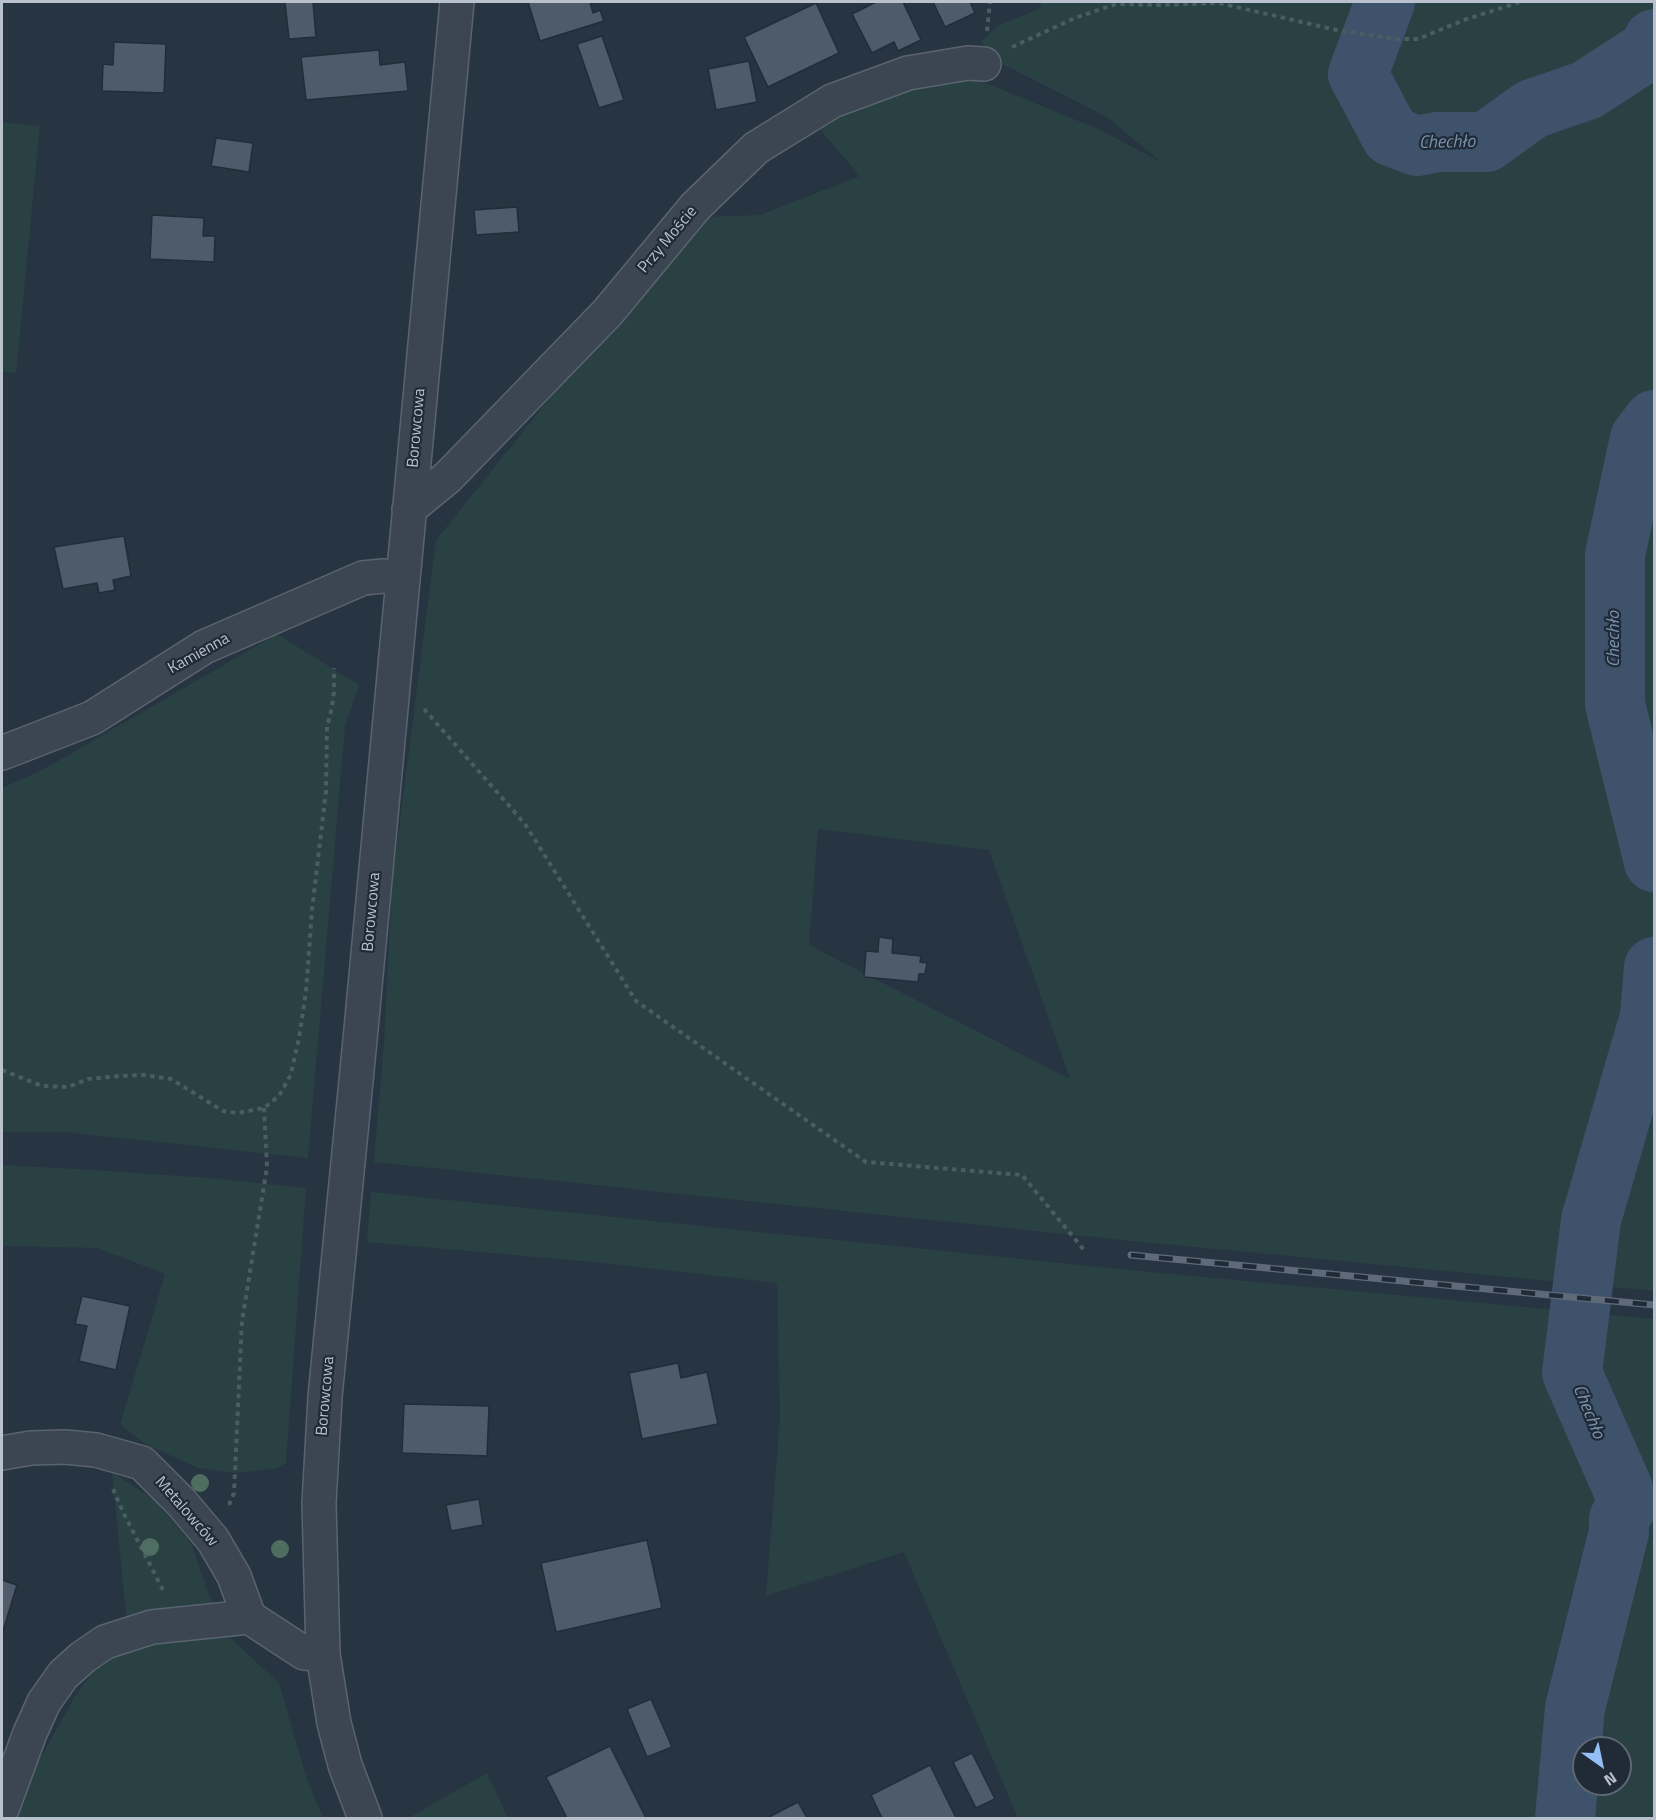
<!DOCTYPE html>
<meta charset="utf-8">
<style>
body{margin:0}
#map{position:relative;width:1656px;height:1820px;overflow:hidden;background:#273442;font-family:"Titillium Web",sans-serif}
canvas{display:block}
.frame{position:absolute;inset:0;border:3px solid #b9c1cc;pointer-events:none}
.north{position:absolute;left:1572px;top:1736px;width:60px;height:60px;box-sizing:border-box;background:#202b37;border:2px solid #5d6773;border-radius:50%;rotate:147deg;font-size:16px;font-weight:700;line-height:24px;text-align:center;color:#b9c1cc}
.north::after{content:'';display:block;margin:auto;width:21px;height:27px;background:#93bef6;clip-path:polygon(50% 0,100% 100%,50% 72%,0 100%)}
</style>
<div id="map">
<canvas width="1656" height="1820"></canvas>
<div class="frame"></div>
<div class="north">N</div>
</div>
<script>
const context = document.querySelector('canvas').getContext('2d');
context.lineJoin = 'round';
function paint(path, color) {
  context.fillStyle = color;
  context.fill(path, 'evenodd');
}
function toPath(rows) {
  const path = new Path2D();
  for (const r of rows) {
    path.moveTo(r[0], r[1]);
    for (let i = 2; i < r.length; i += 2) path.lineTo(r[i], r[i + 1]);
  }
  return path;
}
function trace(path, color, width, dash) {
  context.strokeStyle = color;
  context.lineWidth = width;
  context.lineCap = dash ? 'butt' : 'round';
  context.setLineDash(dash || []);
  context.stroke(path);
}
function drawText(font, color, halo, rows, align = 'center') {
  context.font = font + ' "Titillium Web",sans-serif';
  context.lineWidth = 4.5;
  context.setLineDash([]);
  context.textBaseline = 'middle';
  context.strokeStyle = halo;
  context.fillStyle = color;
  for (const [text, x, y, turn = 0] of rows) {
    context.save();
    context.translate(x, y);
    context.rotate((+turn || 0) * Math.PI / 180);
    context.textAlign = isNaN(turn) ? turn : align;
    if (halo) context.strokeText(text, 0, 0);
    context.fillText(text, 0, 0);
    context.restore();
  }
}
paint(toPath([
 [1040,2,1654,2,1654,1291,1132,1241,374,1162,384,1042,392,883,436,540,608,325,704,217,760,215,860,176,816,125,908,84,973,78,1096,128,1161,162,1107,117,1000,63,981,42,997,26,1041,8],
 [818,829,989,850,1070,1079,809,945],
 [2,122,40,126,16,373,2,372],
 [277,634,359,685,345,726,308,1158,64,1132,2,1132,2,788,44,769],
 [2,1165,94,1170,210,1178,306,1188,286,1463,277,1468,235,1473,198,1468,145,1444,120,1424,165,1274,98,1248,2,1246],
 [371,1192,1129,1270,1654,1319,1654,1818,1592,1818,1595,1784,1620,1784,1620,1748,1597,1748,1619,1392,1587,1748,1584,1748,1584,1777,1580,1818,1018,1818,904,1552,766,1596,780,1417,777,1283,603,1263,367,1242],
 [112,1472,156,1501,191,1543,221,1629,279,1683,306,1776,323,1818,15,1818,30,1777,75,1696,127,1624],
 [487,1773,508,1818,408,1818]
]), '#294143');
trace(toPath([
 [1619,1519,1645,1521]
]), '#3e526b', 10);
trace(toPath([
 [1385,2,1358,74,1391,136,1417,146,1437,142,1486,142,1532,109,1587,90,1650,49,1654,39],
 [1654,420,1640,438,1615,555,1615,704,1654,862],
 [1565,1818,1575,1708,1619,1532,1619,1519,1627,1505,1623,1489,1572,1373,1591,1220,1650,1016,1654,967]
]), '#3e526b', 60);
const building = toPath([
 [285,2,313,2,316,37,289,39,285,2],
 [528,2,590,2,593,13,600,10,604,21,540,41,528,2],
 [876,2,903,2,921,40,898,51,894,42,872,53,852,14,876,2],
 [933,2,970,2,975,13,945,27,933,2],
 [816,3,839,53,768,87,744,37,816,3],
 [602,36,624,100,599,108,577,44,602,36],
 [114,42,166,44,164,93,102,91,103,64,113,65,114,42],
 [379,50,380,65,405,62,408,91,306,100,301,57,379,50],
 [749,61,757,102,716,110,708,69,749,61],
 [216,138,253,143,249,172,211,166,216,138],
 [517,207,519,232,476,235,474,210,517,207],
 [152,215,204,218,203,236,215,236,214,262,150,259,152,215],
 [124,536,131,576,113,580,115,590,99,593,97,583,63,589,54,547,124,536],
 [879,937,893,939,892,953,921,956,920,962,927,963,925,974,919,974,918,982,864,977,866,951,878,952,879,937],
 [82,1296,130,1306,116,1370,79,1361,87,1326,75,1324,82,1296],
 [678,1363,681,1378,707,1372,718,1424,642,1439,629,1373,678,1363],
 [404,1404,489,1406,487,1456,402,1453,404,1404],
 [479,1499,483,1525,451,1531,446,1505,479,1499],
 [647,1540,662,1608,556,1632,541,1563,647,1540],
 [2,1580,17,1585,2,1634,2,1580],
 [651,1699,672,1747,647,1757,627,1709,651,1699],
 [610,1746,646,1818,567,1818,546,1777,610,1746],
 [972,1753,995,1799,976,1808,953,1762,972,1753],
 [930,1765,956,1818,882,1818,871,1795,930,1765],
 [798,1802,807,1818,767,1818,798,1802]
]);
paint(building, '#4e5b6b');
trace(building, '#222d39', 1.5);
const minor = toPath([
 [409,509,448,477,608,312,695,207,756,148,832,101,908,73,968,63,984,64],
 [2,753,92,718,204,647,363,578,383,576,403,577],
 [2,1453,31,1448,65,1447,96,1450,142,1463,181,1502,213,1540,234,1576,249,1617,304,1653,323,1654],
 [2,1809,30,1733,44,1702,63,1675,83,1657,105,1642,152,1627,249,1617],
 [365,1818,345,1765,334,1723,323,1654,319,1503,325,1397,360,1040,457,2]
]);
trace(minor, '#5a646f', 36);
trace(toPath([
 [987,31,990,2],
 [1012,47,1075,18,1116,4,1158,5,1219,3,1341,31,1396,39,1418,39,1464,20,1520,2],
 [424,709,525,824,636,1001,866,1162,1022,1175,1084,1250],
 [2,1070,42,1086,68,1087,88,1079,119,1076,144,1075,171,1079,223,1111,238,1113,264,1108,279,1096,291,1074,299,1038,306,992,312,910,326,791,327,726,331,712,334,692,334,668],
 [113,1489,124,1514,164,1592],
 [229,1505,234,1493,242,1321,267,1167,264,1108]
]), '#485e60', 4, [4.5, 4.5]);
trace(minor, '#3c4652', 33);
const rail = toPath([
 [1131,1255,1654,1305]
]);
trace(rail, '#5e6a79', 7);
trace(rail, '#202b37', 4.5, [14]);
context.fillStyle = '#4f6d60';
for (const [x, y] of [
 [200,1483],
 [150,1547],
 [280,1549]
]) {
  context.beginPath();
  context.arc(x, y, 9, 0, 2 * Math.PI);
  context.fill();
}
drawText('16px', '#b9c1cc', '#202b37', [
 ["Przy Moście",668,240,-50],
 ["Borowcowa",417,428,-85],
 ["Kamienna",199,654,-29],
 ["Borowcowa",372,912,-85],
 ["Borowcowa",326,1396,-85],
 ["Metalowców",186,1512,49]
]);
drawText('italic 18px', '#7a93ae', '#202b37', [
 ["Chechło",1447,143,-1],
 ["Chechło",1615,639,-90],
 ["Chechło",1588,1412,68]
]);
</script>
